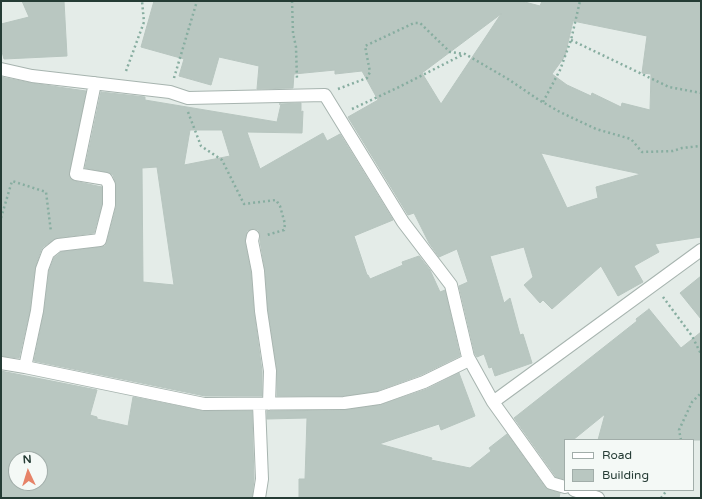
<!DOCTYPE html>
<style>
body{margin:0}
#map{position:relative;width:702px;height:499px;overflow:hidden;background:#e4ece8;font-family:"Varela Round",sans-serif}
canvas{display:block}
.frame{position:absolute;inset:0;border:2px solid #253c35;pointer-events:none}
.legend{position:absolute;left:564px;top:439px;width:130px;height:52px;box-sizing:border-box;background:#f4f9f6;border:1px solid #a1ada9;margin:0;padding:5px 7px;list-style:none;font-size:12px;color:#253c35}
.legend li{display:flex;align-items:center;gap:8px;height:20px}
.legend b{width:20px;border:1px solid #a1ada9}
.north{position:absolute;left:8px;top:451px;width:40px;height:40px;box-sizing:border-box;background:#f4f9f6;border:1px solid #a1ada9;border-radius:50%;rotate:356deg;font-size:11px;font-weight:700;line-height:16px;text-align:center;color:#253c35}
.north::after{content:'';display:block;margin:auto;width:14px;height:18px;background:#e68368;clip-path:polygon(50% 0,100% 100%,50% 72%,0 100%)}
</style>
<div id="map">
<canvas width="702" height="499"></canvas>
<div class="frame"></div>
<ul class="legend">
<li><b style="height:5px;background:#fff"></b>Road</li>
<li><b style="height:11px;background:#b9c7c1"></b>Building</li>
</ul>
<div class="north">N</div>
</div>
<script>
const context = document.querySelector('canvas').getContext('2d');
context.lineJoin = 'round';
function paint(path, color) {
  context.fillStyle = color;
  context.fill(path, 'evenodd');
}
function toPath(rows) {
  const path = new Path2D();
  for (const r of rows) {
    path.moveTo(r[0], r[1]);
    for (let i = 2; i < r.length; i += 2) path.lineTo(r[i], r[i + 1]);
  }
  return path;
}
function trace(path, color, width, dash) {
  context.strokeStyle = color;
  context.lineWidth = width;
  context.lineCap = dash ? 'butt' : 'round';
  context.setLineDash(dash || []);
  context.stroke(path);
}
const building = toPath([
 [22,1,64,1,67,56,4,59,1,48,1,24,29,17,22,1],
 [154,1,521,1,540,6,542,1,701,1,701,237,655,244,659,252,634,266,643,282,618,296,601,266,552,309,543,300,540,303,524,285,533,277,524,247,490,256,504,303,510,298,520,335,523,334,532,363,495,376,492,367,489,368,484,354,477,357,475,354,459,286,468,282,457,249,439,257,429,243,414,213,408,215,348,117,378,100,362,71,335,74,335,70,294,74,293,88,257,89,259,66,219,57,211,85,179,76,184,59,141,47,154,1],
 [501,14,441,104,422,73,501,14],
 [573,21,647,36,642,73,651,74,650,110,622,103,621,107,592,93,591,96,567,85,552,74,565,56,573,21],
 [541,153,641,174,596,187,598,198,567,208,541,153],
 [1,77,31,83,86,91,69,176,71,179,74,181,102,187,102,204,94,233,57,238,43,247,41,250,35,268,30,310,19,358,1,356,1,77],
 [101,92,145,97,145,100,277,122,281,104,279,104,301,103,301,112,303,111,302,133,247,132,260,169,323,133,327,141,340,134,393,220,354,236,367,275,368,275,370,279,403,265,402,262,419,256,430,270,440,292,445,290,460,356,421,375,377,391,343,396,277,396,277,370,268,310,265,270,260,241,260,234,258,230,254,229,247,231,245,242,251,272,254,312,262,371,262,396,205,396,34,361,44,312,49,271,54,258,61,252,101,247,105,246,107,242,116,207,116,185,113,175,107,172,85,168,101,92],
 [190,130,222,130,230,156,184,165,190,130],
 [157,167,174,285,143,282,142,168,157,167],
 [701,276,701,319,680,293,701,276],
 [649,309,681,348,701,332,701,440,598,440,605,414,573,440,565,440,565,474,564,479,556,477,514,418,637,321,636,319,649,309],
 [1,371,97,390,90,415,97,417,97,419,128,426,133,397,203,411,252,411,254,479,252,498,1,498,1,371],
 [16,459,40,459,40,483,16,483,16,459],
 [459,373,475,416,441,430,439,424,379,444,432,458,431,460,470,468,491,451,489,448,507,434,545,487,549,490,560,493,559,498,299,498,299,479,305,479,307,418,267,419,267,411,344,410,380,405,427,389,459,373]
]);
paint(building, '#b9c7c1');
trace(building, '#b7c5bf', 1);
const minor = toPath([
 [1,69,32,76,170,92,188,98,325,95,403,222,451,285,468,357,493,402,551,483,565,487],
 [253,236,252,241,258,271,261,311,270,371,269,404],
 [1,363,25,367,37,311,42,269,48,253,58,245,100,240,109,205,109,185,106,179,76,174,95,83],
 [25,367,204,404,344,403,379,398,424,382,469,360],
 [493,402,701,250],
 [574,490,598,498],
 [259,498,262,479,259,404]
]);
trace(minor, '#a7b4af', 14);
trace(toPath([
 [292,1,293,33,296,47,297,80],
 [571,40,669,87,701,93],
 [126,71,144,22,142,1],
 [174,78,197,1],
 [338,89,367,78,370,72,365,46,414,23,420,23,450,52,465,54,508,79,539,100,560,112,596,129,631,139,642,152,673,151,682,148,701,146],
 [543,102,560,70,571,40,580,1],
 [352,109,399,87,464,54],
 [188,112,201,146,222,160,244,204,276,200,280,206,285,224,284,230,267,235],
 [1,218,12,181,46,192,51,232],
 [663,297,692,336,701,354],
 [681,440,679,430,692,402,701,393],
 [661,498,667,490]
]), '#87ada0', 2.5, [2, 3]);
trace(minor, '#fff', 12);
</script>
